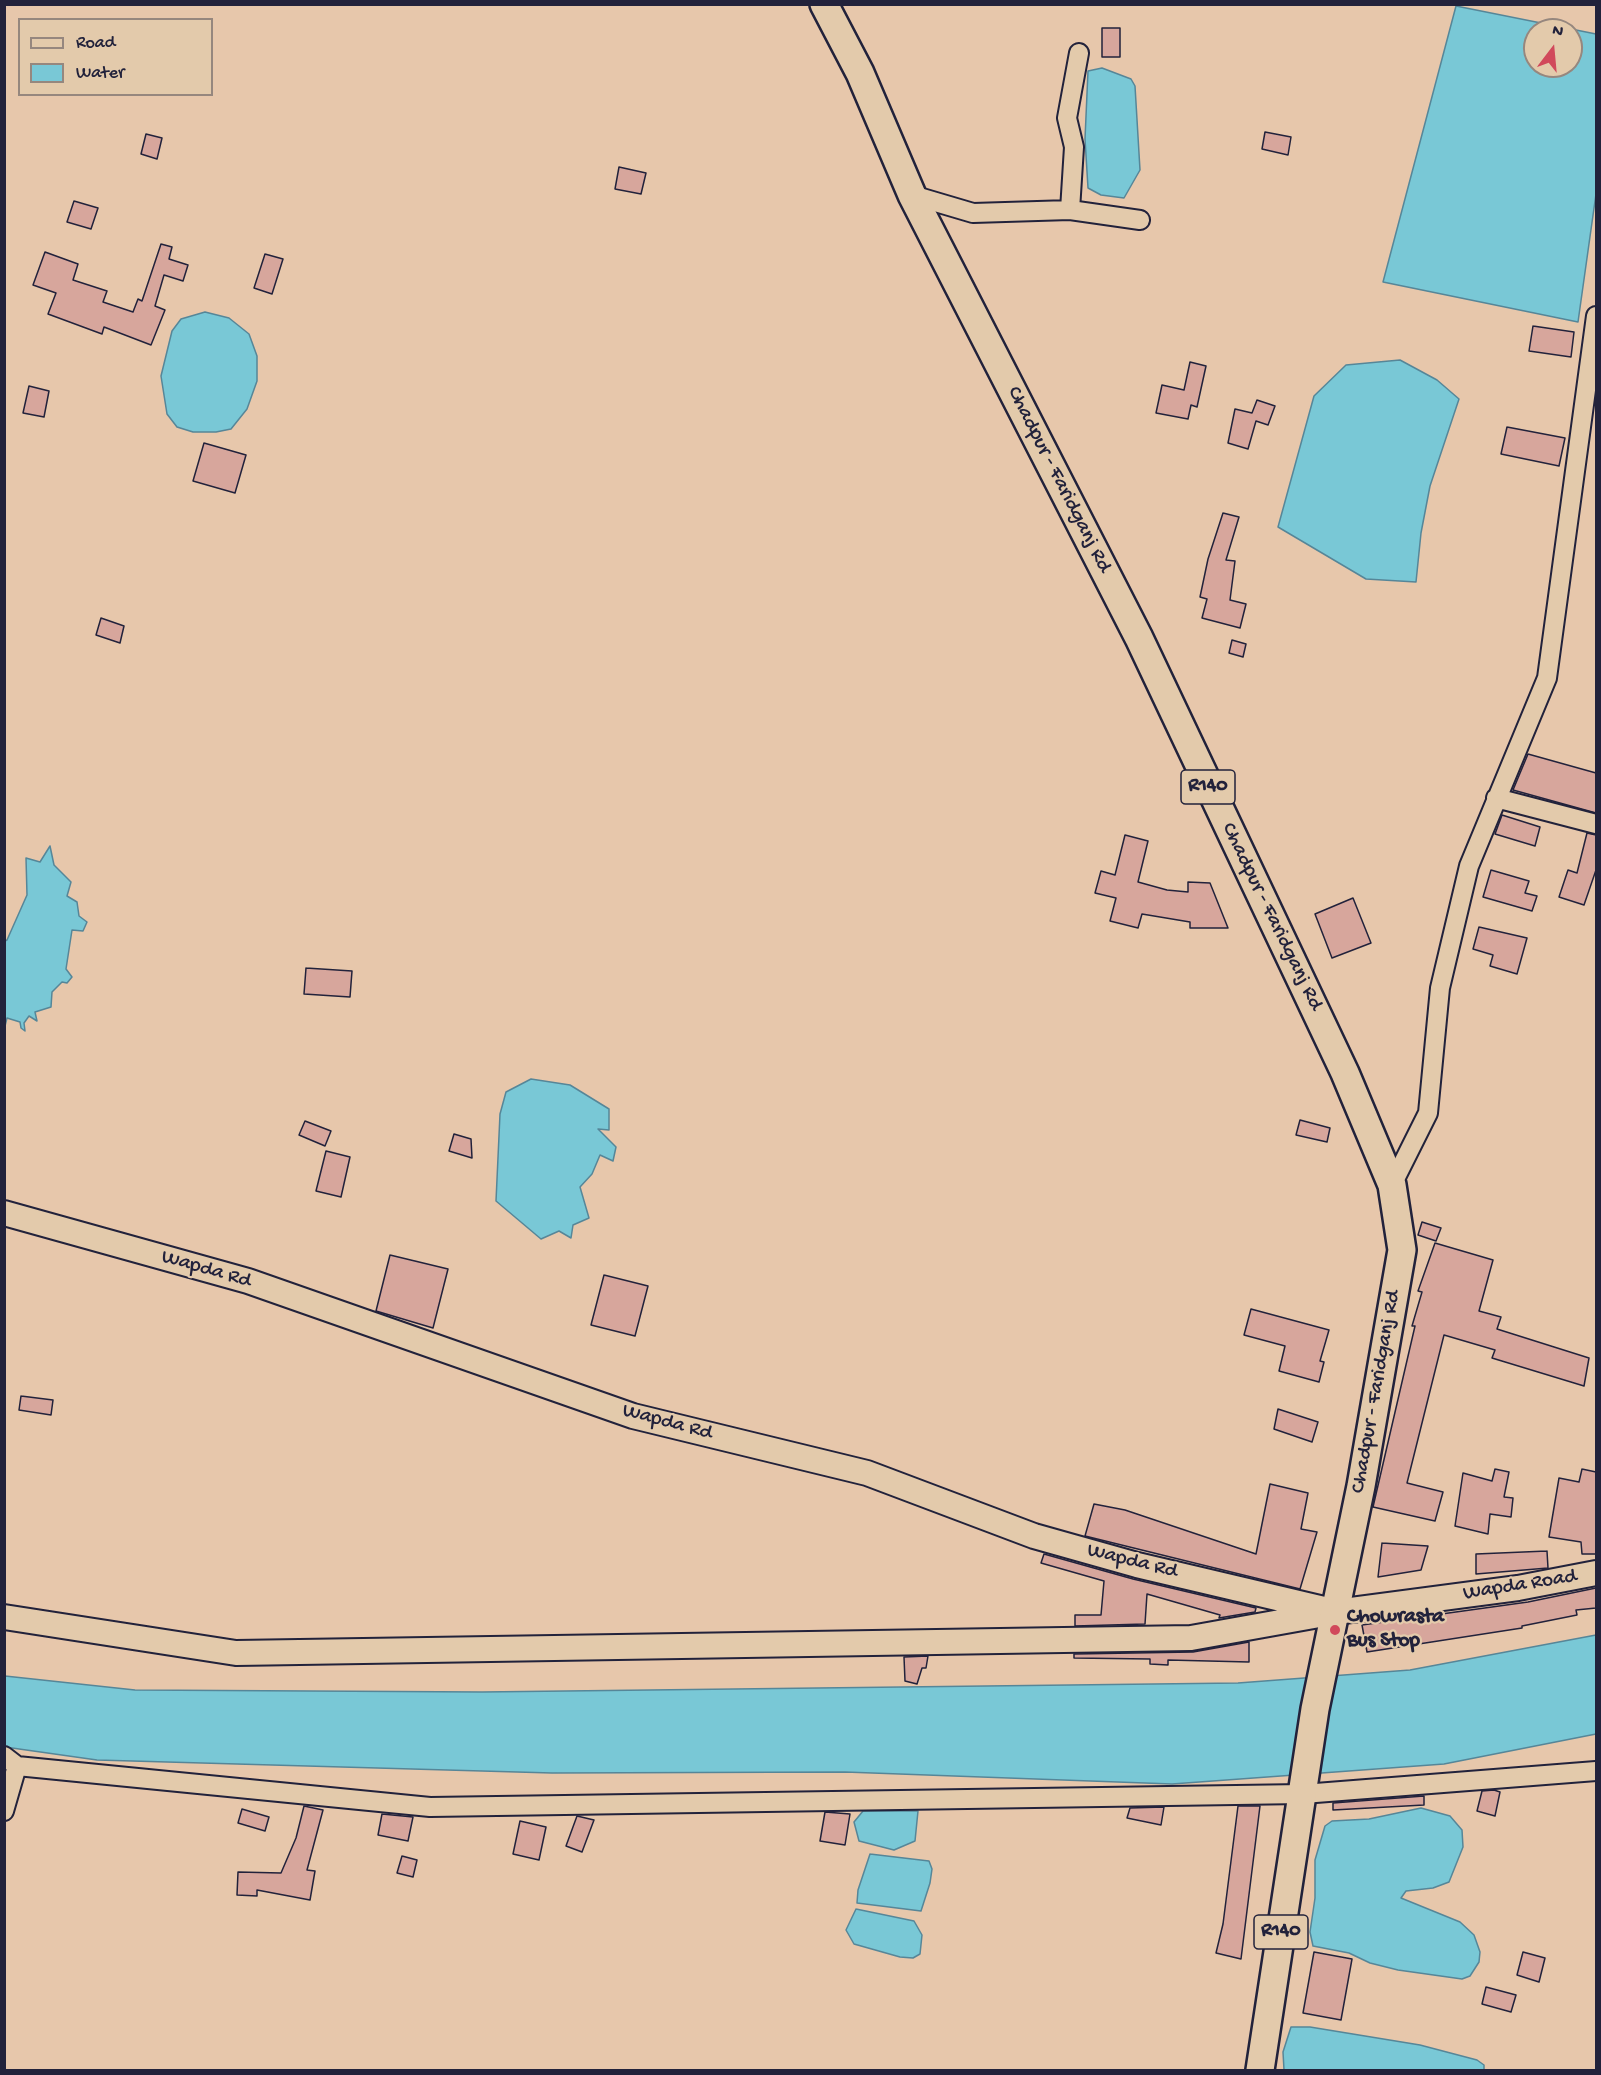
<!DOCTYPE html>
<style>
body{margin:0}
#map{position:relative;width:1601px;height:2075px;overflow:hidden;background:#e7c7ab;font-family:"Gochi Hand",sans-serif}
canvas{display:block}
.frame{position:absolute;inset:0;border:6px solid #22223b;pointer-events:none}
.legend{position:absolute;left:18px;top:18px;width:195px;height:78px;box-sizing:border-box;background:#e3caab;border:2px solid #96877e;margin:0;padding:8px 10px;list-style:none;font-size:18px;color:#22223b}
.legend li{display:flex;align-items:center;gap:12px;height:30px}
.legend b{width:30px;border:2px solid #96877e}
.north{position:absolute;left:1523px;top:18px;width:60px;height:60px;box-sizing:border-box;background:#e3caab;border:2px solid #96877e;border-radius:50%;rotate:16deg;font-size:16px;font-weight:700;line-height:24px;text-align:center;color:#22223b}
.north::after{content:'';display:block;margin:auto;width:21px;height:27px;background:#d1495b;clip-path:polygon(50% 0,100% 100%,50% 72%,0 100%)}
</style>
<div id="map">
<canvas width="1601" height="2075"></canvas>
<div class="frame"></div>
<ul class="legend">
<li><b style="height:8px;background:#e3caab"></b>Road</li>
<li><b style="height:16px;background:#79c8d6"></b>Water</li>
</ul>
<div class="north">N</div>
</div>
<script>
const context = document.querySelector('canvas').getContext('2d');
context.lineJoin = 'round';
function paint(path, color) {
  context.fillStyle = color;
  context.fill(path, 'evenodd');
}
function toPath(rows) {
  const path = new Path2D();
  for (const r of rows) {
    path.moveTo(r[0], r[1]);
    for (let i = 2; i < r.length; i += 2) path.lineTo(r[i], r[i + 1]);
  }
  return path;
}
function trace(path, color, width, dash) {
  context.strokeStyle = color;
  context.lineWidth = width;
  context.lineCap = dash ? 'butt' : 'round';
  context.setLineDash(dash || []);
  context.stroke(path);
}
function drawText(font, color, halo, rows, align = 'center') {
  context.font = font + ' "Gochi Hand",sans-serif';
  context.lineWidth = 4.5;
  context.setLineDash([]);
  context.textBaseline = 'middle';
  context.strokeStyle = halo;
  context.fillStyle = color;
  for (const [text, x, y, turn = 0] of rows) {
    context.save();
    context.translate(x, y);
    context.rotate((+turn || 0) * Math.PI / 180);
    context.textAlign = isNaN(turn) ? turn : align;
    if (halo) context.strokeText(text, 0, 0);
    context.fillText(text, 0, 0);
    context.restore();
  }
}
const water = toPath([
 [1456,6,1596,34,1596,194,1578,322,1383,282,1456,6],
 [1535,30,1571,30,1571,66,1535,66,1535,30],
 [1102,68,1131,79,1135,86,1140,170,1124,198,1101,195,1088,188,1085,139,1088,71,1102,68],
 [205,312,229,318,249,334,257,356,257,381,247,409,231,429,216,432,193,432,177,427,167,414,161,376,172,331,181,319,205,312],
 [1400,360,1437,380,1459,399,1430,486,1421,533,1416,582,1366,579,1278,527,1314,396,1346,365,1400,360],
 [50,846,54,865,71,882,67,896,77,902,79,916,87,922,83,931,72,930,66,969,72,977,67,983,62,982,52,992,51,1007,35,1012,37,1021,29,1016,24,1023,25,1031,21,1028,20,1022,7,1018,5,1026,5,941,7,940,27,895,26,858,40,862,50,846],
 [531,1079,570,1085,609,1109,609,1130,598,1129,616,1147,613,1161,600,1155,592,1174,580,1187,589,1218,573,1225,571,1238,559,1231,541,1239,496,1201,500,1114,506,1092,531,1079],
 [1596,1635,1596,1734,1444,1764,1172,1784,845,1772,552,1773,97,1760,5,1747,5,1676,135,1690,482,1692,1238,1683,1410,1670,1596,1635],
 [1421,1808,1450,1816,1462,1830,1463,1847,1449,1882,1433,1888,1406,1891,1401,1898,1460,1922,1474,1935,1480,1952,1479,1962,1470,1976,1462,1979,1398,1970,1370,1963,1349,1953,1313,1946,1310,1932,1315,1898,1315,1860,1325,1826,1332,1821,1369,1819,1421,1808],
 [863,1811,918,1811,915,1841,894,1850,859,1841,854,1822,863,1811],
 [870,1854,929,1861,932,1869,930,1883,921,1911,857,1903,858,1890,870,1854],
 [856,1909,914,1921,922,1935,920,1954,913,1958,900,1957,854,1944,846,1930,856,1909],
 [1291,2027,1310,2027,1420,2045,1477,2060,1484,2065,1484,2070,1284,2070,1283,2052,1291,2027]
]);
paint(water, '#79c8d6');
trace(water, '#568698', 1.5);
const building = toPath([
 [1102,28,1120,28,1120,57,1102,57,1102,28],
 [1265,132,1291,137,1288,155,1262,149,1265,132],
 [146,134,162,138,157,159,141,154,146,134],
 [619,167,646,173,641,194,615,189,619,167],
 [74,201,98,208,91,229,67,222,74,201],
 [161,244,172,247,169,259,188,265,183,281,164,275,155,306,165,310,151,345,104,327,102,334,48,314,56,293,33,285,45,252,78,264,73,280,107,291,103,302,133,312,138,299,142,301,161,244],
 [265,254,283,259,272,294,254,288,265,254],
 [1533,326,1574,332,1571,357,1529,351,1533,326],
 [1190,362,1206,366,1197,407,1191,405,1188,419,1156,413,1162,385,1184,390,1190,362],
 [29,386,49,391,44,417,23,413,29,386],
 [1257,400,1275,406,1268,425,1256,421,1248,449,1228,443,1235,409,1252,413,1257,400],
 [1507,427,1565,438,1559,466,1501,454,1507,427],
 [204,443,246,455,235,493,193,481,204,443],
 [1223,513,1239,517,1226,560,1235,561,1230,600,1246,604,1240,628,1202,618,1207,599,1200,597,1208,559,1223,513],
 [101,618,124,626,120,643,96,635,101,618],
 [1232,640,1246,644,1243,657,1229,653,1232,640],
 [1528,754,1596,773,1596,813,1513,790,1528,754],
 [1502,815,1540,827,1535,846,1495,834,1502,815],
 [1587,833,1596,835,1596,870,1584,905,1559,897,1568,870,1577,873,1587,833],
 [1125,835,1148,841,1138,882,1167,890,1188,892,1188,882,1210,883,1228,928,1190,928,1190,922,1142,914,1138,928,1110,921,1116,898,1095,893,1101,871,1115,875,1125,835],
 [1491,870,1529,881,1525,893,1537,896,1532,911,1483,897,1491,870],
 [1353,898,1371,943,1332,958,1315,914,1353,898],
 [1479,927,1527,938,1517,974,1490,966,1493,955,1473,949,1479,927],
 [306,968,352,971,350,997,304,994,306,968],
 [1300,1120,1330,1128,1327,1142,1296,1135,1300,1120],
 [305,1121,331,1131,325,1146,299,1135,305,1121],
 [454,1134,471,1139,472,1158,449,1151,454,1134],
 [326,1151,350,1157,341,1197,316,1191,326,1151],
 [1422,1222,1441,1228,1436,1241,1418,1235,1422,1222],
 [1435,1243,1493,1260,1479,1311,1501,1317,1497,1329,1589,1358,1584,1386,1492,1358,1495,1350,1444,1335,1407,1483,1443,1492,1435,1521,1373,1507,1415,1326,1412,1326,1422,1292,1418,1291,1435,1243],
 [390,1255,448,1269,433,1328,376,1311,390,1255],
 [604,1275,648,1286,635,1336,591,1325,604,1275],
 [1251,1309,1329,1330,1320,1361,1324,1362,1319,1382,1279,1371,1285,1346,1244,1335,1251,1309],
 [21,1396,53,1400,51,1415,19,1410,21,1396],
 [1278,1409,1318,1422,1312,1442,1274,1429,1278,1409],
 [1495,1469,1509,1472,1504,1497,1513,1498,1511,1517,1490,1514,1488,1534,1455,1526,1463,1473,1492,1481,1495,1469],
 [1582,1469,1596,1472,1596,1554,1582,1554,1581,1542,1549,1537,1559,1478,1579,1482,1582,1469],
 [1270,1484,1308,1493,1301,1529,1317,1532,1300,1589,1085,1536,1094,1504,1125,1510,1256,1554,1270,1484],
 [1382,1543,1428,1546,1421,1570,1378,1577,1382,1543],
 [1547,1551,1548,1568,1476,1574,1476,1554,1547,1551],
 [1044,1554,1133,1579,1256,1608,1255,1612,1219,1618,1220,1615,1147,1594,1145,1624,1075,1626,1075,1615,1101,1615,1104,1581,1041,1563,1044,1554],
 [1596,1588,1596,1608,1576,1610,1577,1615,1522,1626,1522,1628,1367,1652,1362,1625,1528,1602,1596,1588],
 [1249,1642,1249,1662,1168,1660,1168,1665,1150,1664,1150,1659,1074,1658,1074,1654,1193,1652,1249,1642],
 [928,1656,926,1668,922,1668,917,1684,905,1681,904,1657,928,1656],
 [1494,1790,1500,1792,1495,1816,1477,1811,1482,1791,1494,1790],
 [1424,1796,1424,1805,1333,1810,1333,1803,1424,1796],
 [304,1806,323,1810,307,1870,315,1871,310,1900,257,1890,257,1896,237,1895,238,1872,281,1873,296,1838,304,1806],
 [1238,1806,1260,1806,1241,1959,1216,1953,1223,1924,1238,1806],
 [1164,1807,1161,1825,1127,1818,1130,1808,1164,1807],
 [242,1809,269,1817,265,1831,238,1823,242,1809],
 [825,1812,850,1814,845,1845,820,1841,825,1812],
 [382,1814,413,1817,408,1841,378,1835,382,1814],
 [577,1816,594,1820,582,1852,566,1846,577,1816],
 [520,1821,546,1827,539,1860,513,1854,520,1821],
 [402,1856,417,1860,413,1877,397,1873,402,1856],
 [1314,1952,1352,1959,1341,2020,1303,2013,1314,1952],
 [1523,1952,1545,1958,1539,1982,1517,1975,1523,1952],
 [1486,1987,1516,1995,1511,2012,1482,2004,1486,1987]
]);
paint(building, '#d7a69c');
trace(building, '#22223b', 1.5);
const street = toPath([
 [912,195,973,213,1070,210,1140,220],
 [1070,210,1074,147,1067,118,1079,53],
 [1496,798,1596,824],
 [1392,1185,1428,1113,1440,988,1469,866,1547,678,1596,316],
 [4,1756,17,1766,430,1807,1303,1794,1596,1771],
 [4,1811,17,1766]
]);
const secondary = toPath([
 [4,1213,248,1281,633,1416,867,1473,1034,1536,1137,1565,1328,1610],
 [4,1617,236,1653,1191,1638,1336,1612,1518,1588,1596,1573]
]);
const primary = toPath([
 [824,4,860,73,912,195,1139,638,1345,1073,1392,1185,1402,1250,1361,1486,1315,1709,1260,2070]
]);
trace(street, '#22223b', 22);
trace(secondary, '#22223b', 28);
trace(primary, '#22223b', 32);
trace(street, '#e3caab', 18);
trace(secondary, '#e3caab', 24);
trace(primary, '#e3caab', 27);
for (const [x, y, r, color] of [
 [1335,1630,6,"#d1495b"]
]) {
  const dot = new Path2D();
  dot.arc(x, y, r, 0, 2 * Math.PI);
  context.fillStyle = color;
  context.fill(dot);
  trace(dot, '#e3caab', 2);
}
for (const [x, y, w] of [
 [1208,787,54],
 [1281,1932,54]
]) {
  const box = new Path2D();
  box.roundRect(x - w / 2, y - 17, w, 34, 4.5);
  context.fillStyle = '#e3caab';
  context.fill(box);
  trace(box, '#22223b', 1.5);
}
drawText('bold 20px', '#22223b', null, [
 ["R140",1208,787],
 ["R140",1281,1932]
]);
drawText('21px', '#22223b', '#e3caab', [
 ["Chadpur - Faridganj Rd",1058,480,63],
 ["Chadpur - Faridganj Rd",1271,917,64],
 ["Wapda Rd",206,1270,16],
 ["Chadpur - Faridganj Rd",1377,1392,-80],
 ["Wapda Rd",667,1423,15],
 ["Wapda Rd",1132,1562,14],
 ["Wapda Road",1520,1586,-9]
]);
drawText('bold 21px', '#22223b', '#e3caab', [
 ["Chowrasta",1347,1618],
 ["Bus Stop",1347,1642]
], 'left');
</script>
